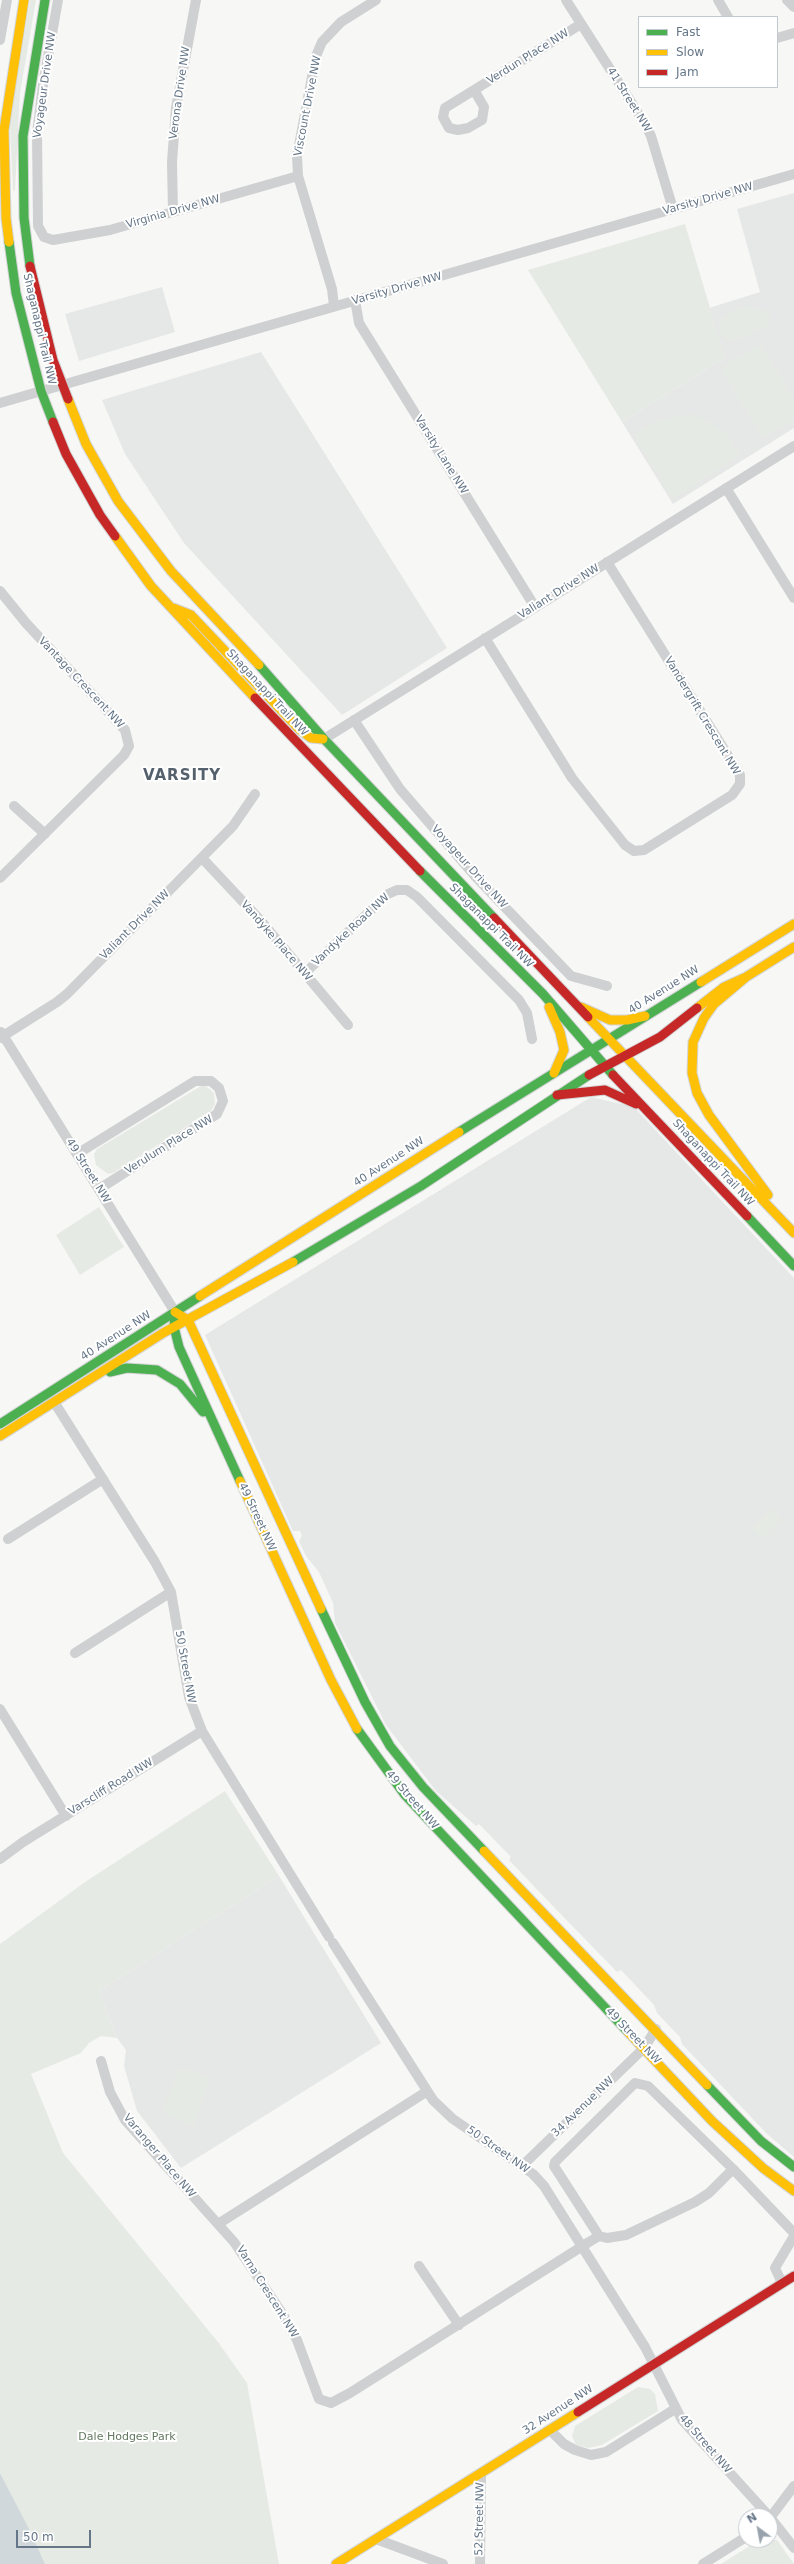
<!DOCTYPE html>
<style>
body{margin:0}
#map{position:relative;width:794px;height:2564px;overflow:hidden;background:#f7f7f6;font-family:"DejaVu Sans",sans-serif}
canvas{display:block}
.legend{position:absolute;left:638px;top:16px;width:140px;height:72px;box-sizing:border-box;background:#fff;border:1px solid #c1c8cf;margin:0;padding:5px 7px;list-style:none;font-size:12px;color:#657688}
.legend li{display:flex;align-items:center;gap:8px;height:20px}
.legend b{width:20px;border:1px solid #c1c8cf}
.north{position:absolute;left:738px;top:2508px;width:40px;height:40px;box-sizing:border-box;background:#fff;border:1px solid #c1c8cf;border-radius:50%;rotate:328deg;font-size:11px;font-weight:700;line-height:16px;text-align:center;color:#657688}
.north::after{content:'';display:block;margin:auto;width:14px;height:18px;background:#98a3ae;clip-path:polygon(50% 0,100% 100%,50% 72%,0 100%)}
.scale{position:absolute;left:16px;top:2530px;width:75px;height:18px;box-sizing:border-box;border:2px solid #657688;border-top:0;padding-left:5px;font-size:12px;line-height:14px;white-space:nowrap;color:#657688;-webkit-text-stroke:3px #fff;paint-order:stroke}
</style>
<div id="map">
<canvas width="794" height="2564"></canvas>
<ul class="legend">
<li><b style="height:5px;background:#4caf50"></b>Fast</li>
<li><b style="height:5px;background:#ffc107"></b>Slow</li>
<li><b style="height:5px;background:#c62828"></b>Jam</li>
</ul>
<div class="north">N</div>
<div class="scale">50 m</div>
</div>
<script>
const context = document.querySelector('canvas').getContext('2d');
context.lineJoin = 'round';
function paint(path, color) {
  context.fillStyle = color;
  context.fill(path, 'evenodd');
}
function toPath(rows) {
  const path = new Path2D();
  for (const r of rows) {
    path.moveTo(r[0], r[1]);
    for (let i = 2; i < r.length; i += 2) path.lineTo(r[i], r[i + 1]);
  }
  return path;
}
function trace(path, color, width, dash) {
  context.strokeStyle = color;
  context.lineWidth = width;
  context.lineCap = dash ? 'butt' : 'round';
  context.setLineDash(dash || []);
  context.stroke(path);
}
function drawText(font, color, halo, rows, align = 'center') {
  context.font = font + ' "DejaVu Sans",sans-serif';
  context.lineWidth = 4;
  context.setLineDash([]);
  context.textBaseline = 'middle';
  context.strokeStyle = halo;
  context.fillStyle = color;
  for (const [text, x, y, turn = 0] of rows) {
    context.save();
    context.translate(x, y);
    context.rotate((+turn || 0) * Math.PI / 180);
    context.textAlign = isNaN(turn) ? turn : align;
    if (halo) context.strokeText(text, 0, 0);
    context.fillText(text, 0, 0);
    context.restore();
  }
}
paint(toPath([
 [794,193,794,428,673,504,622,422,725,358,709,308,760,292,737,209],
 [162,287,175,332,79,361,65,314],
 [261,352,447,648,342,715,184,543,125,454,102,400],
 [591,1097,634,1107,794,1278,794,2157,767,2134,682,2044,680,2037,657,2013,654,2005,621,1970,617,1972,549,1902,509,1860,511,1857,479,1824,476,1826,436,1791,386,1725,335,1623,333,1603,319,1572,306,1556,299,1541,302,1536,300,1531,293,1531,205,1335],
 [279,1876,381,2043,181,2168,137,2111,124,2066,126,2050,117,2038,99,1991]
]), '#e6e7e7');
paint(toPath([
 [30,0,36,0,20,93,15,190,13,191,10,126],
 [685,224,725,358,622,422,528,270],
 [745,305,768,312,770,318,768,325,744,338,724,341,718,327,723,317],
 [761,344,794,399,794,420,763,438,720,368],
 [690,414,707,420,726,433,740,455,673,499,633,435,657,420],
 [201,1086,206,1086,214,1093,215,1104,211,1111,113,1173,108,1174,96,1165,94,1154,97,1149],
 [99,1207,124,1247,80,1275,56,1235],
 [771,1508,782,1519,761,1539,750,1528],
 [225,1791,279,1876,99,1991,117,2038,101,2036,89,2043,81,2053,31,2074,63,2153,218,2342,247,2383,279,2564,45,2564,0,2473,0,1944,85,1882],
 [179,2067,208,2077,210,2080,194,2127,169,2116,163,2110],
 [638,2387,650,2389,655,2394,658,2411,602,2445,588,2448,576,2445,572,2436,575,2426],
 [759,2540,777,2540,794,2564,721,2564]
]), '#e6eae4');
paint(toPath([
 [0,2473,29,2529,45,2564,0,2564]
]), '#d0d8db');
const fast = toPath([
 [9,242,16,293,41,391,53,422],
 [30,266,24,218,23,136,45,0],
 [259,665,324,739,494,918],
 [420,871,543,994,613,1075],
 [459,1132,701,982],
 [747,1216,794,1266],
 [293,1262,421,1186,589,1075],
 [175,1312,174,1327,179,1347,240,1481],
 [110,1372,127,1368,157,1370,180,1384,203,1412],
 [0,1424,200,1296],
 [321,1609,365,1702,390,1746,423,1787,484,1851],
 [357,1729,405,1795,628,2032],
 [707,2085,761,2141,794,2167]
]);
const slow = toPath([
 [9,242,6,218,4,130,24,0],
 [68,399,86,444,118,501,171,571,259,665],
 [115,536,151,586,255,698],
 [173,608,191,615,299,729,311,738,323,739],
 [746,977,714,1004,704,1018,693,1042,692,1073,697,1093,709,1115,768,1195],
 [701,982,794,924],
 [549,1007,560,1032,564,1050,554,1073],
 [581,1007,610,1020,627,1020,645,1016],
 [697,1008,724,987,746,977,794,947],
 [588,1017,794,1233],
 [200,1296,459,1132],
 [175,1312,188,1320,321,1609],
 [0,1436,163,1333,293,1262],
 [240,1481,331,1680,357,1729],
 [484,1851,707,2085],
 [628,2032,712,2121,763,2168,794,2191],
 [336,2564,578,2412]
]);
const jam = toPath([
 [30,266,53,360,68,399],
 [53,422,66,454,100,515,115,536],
 [255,698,420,871],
 [494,918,588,1017],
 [589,1075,660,1037,697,1008],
 [613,1075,747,1216],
 [557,1095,605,1090,636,1104],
 [578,2412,794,2276]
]);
trace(fast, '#d2d4d5', 11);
trace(slow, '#d2d4d5', 11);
trace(jam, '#d2d4d5', 11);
trace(toPath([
 [58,0,43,85,37,133,38,226,44,237,53,240,110,230,298,176],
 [566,0,645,124,651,136,673,209],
 [718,0,728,17],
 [787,0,794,7],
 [777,38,794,33],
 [0,40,7,0],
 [474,90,484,107,482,120,468,128,458,130,449,128,443,117,445,108,581,24],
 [173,212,172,162,176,108,196,0],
 [355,300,359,323,535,607],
 [334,306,332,289,298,176,297,156,316,56,322,42,341,22,376,0],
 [0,403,794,174],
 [726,488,794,598],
 [0,591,26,623,125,730,129,746,124,755,0,878],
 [485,638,572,778,625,845,634,851,644,850,732,795,740,784,740,775,607,562],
 [354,720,400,789,475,876,571,976,607,986],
 [324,739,794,446],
 [14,806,45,834],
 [202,858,261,921,348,1025],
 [305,973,388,894,397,890,407,890,417,897,519,1000,527,1013,532,1039],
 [1,1032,175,1312],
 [0,1038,57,1002,67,994,233,826,255,794],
 [77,1154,195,1081,211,1081,219,1088,223,1101,217,1114,99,1189],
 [51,1397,155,1562,171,1592,189,1697,202,1731,329,1937],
 [8,1539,103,1479],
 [75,1653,171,1592],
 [0,1709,66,1816],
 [0,1859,23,1842,202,1731],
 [333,1943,433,2100,453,2119,533,2174,544,2186,645,2347,682,2420,769,2516],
 [101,2061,110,2092,125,2120,234,2242,282,2313,297,2340,319,2399,331,2403,350,2393,589,2242,599,2236,607,2238,626,2235,695,2202,709,2193,733,2169,794,2233],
 [522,2166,644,2048,656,2029],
 [218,2224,426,2092],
 [599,2236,554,2166,555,2162,635,2083,648,2086,733,2169],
 [419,2266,459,2325],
 [782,2283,775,2268,794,2236],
 [550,2430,564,2444,575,2450,591,2455,606,2452,675,2409],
 [770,2517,794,2548],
 [770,2518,794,2486],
 [376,2539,443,2564],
 [480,2564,481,2473],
 [703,2564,746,2537]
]), '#cfd0d1', 10);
trace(fast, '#4caf50', 9);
trace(slow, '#ffc107', 9);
trace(jam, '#c62828', 9);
drawText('11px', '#657688', '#fff', [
 ["Verdun Place NW",528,57,-32],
 ["Voyageur Drive NW",45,85,-82],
 ["Verona Drive NW",180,93,-82],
 ["41 Street NW",629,100,58],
 ["Viscount Drive NW",308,106,-79],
 ["Varsity Drive NW",708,199,-16],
 ["Virginia Drive NW",173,212,-16],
 ["Varsity Drive NW",397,289,-16],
 ["Shaganappi Trail NW",39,329,77],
 ["Varsity Lane NW",441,455,58],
 ["Valiant Drive NW",559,592,-32],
 ["Vantage Crescent NW",81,683,47],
 ["Shaganappi Trail NW",267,693,47],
 ["Vandergrift Crescent NW",702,716,59],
 ["Voyageur Drive NW",469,867,48],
 ["Valiant Drive NW",135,925,-45],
 ["Shaganappi Trail NW",491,926,45],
 ["Vandyke Road NW",351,930,-43],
 ["Vandyke Place NW",276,941,49],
 ["40 Avenue NW",664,990,-32],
 ["Verulum Place NW",169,1145,-32],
 ["40 Avenue NW",389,1162,-33],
 ["Shaganappi Trail NW",713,1163,47],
 ["49 Street NW",88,1171,58],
 ["40 Avenue NW",116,1336,-33],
 ["49 Street NW",257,1517,65],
 ["50 Street NW",185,1667,80],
 ["Varscliff Road NW",111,1787,-32],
 ["49 Street NW",412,1800,49],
 ["49 Street NW",633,2036,46],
 ["34 Avenue NW",583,2107,-44],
 ["50 Street NW",498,2150,35],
 ["Varanger Place NW",159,2156,50],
 ["Varna Crescent NW",267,2292,58],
 ["32 Avenue NW",558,2410,-33],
 ["48 Street NW",705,2444,49],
 ["52 Street NW",480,2519,-89]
]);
drawText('11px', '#647961', '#fff', [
 ["Dale Hodges Park",127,2437]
]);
context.letterSpacing = '1px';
drawText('bold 15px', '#54606c', '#fff', [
 ["VARSITY",182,776]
]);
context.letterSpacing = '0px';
</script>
